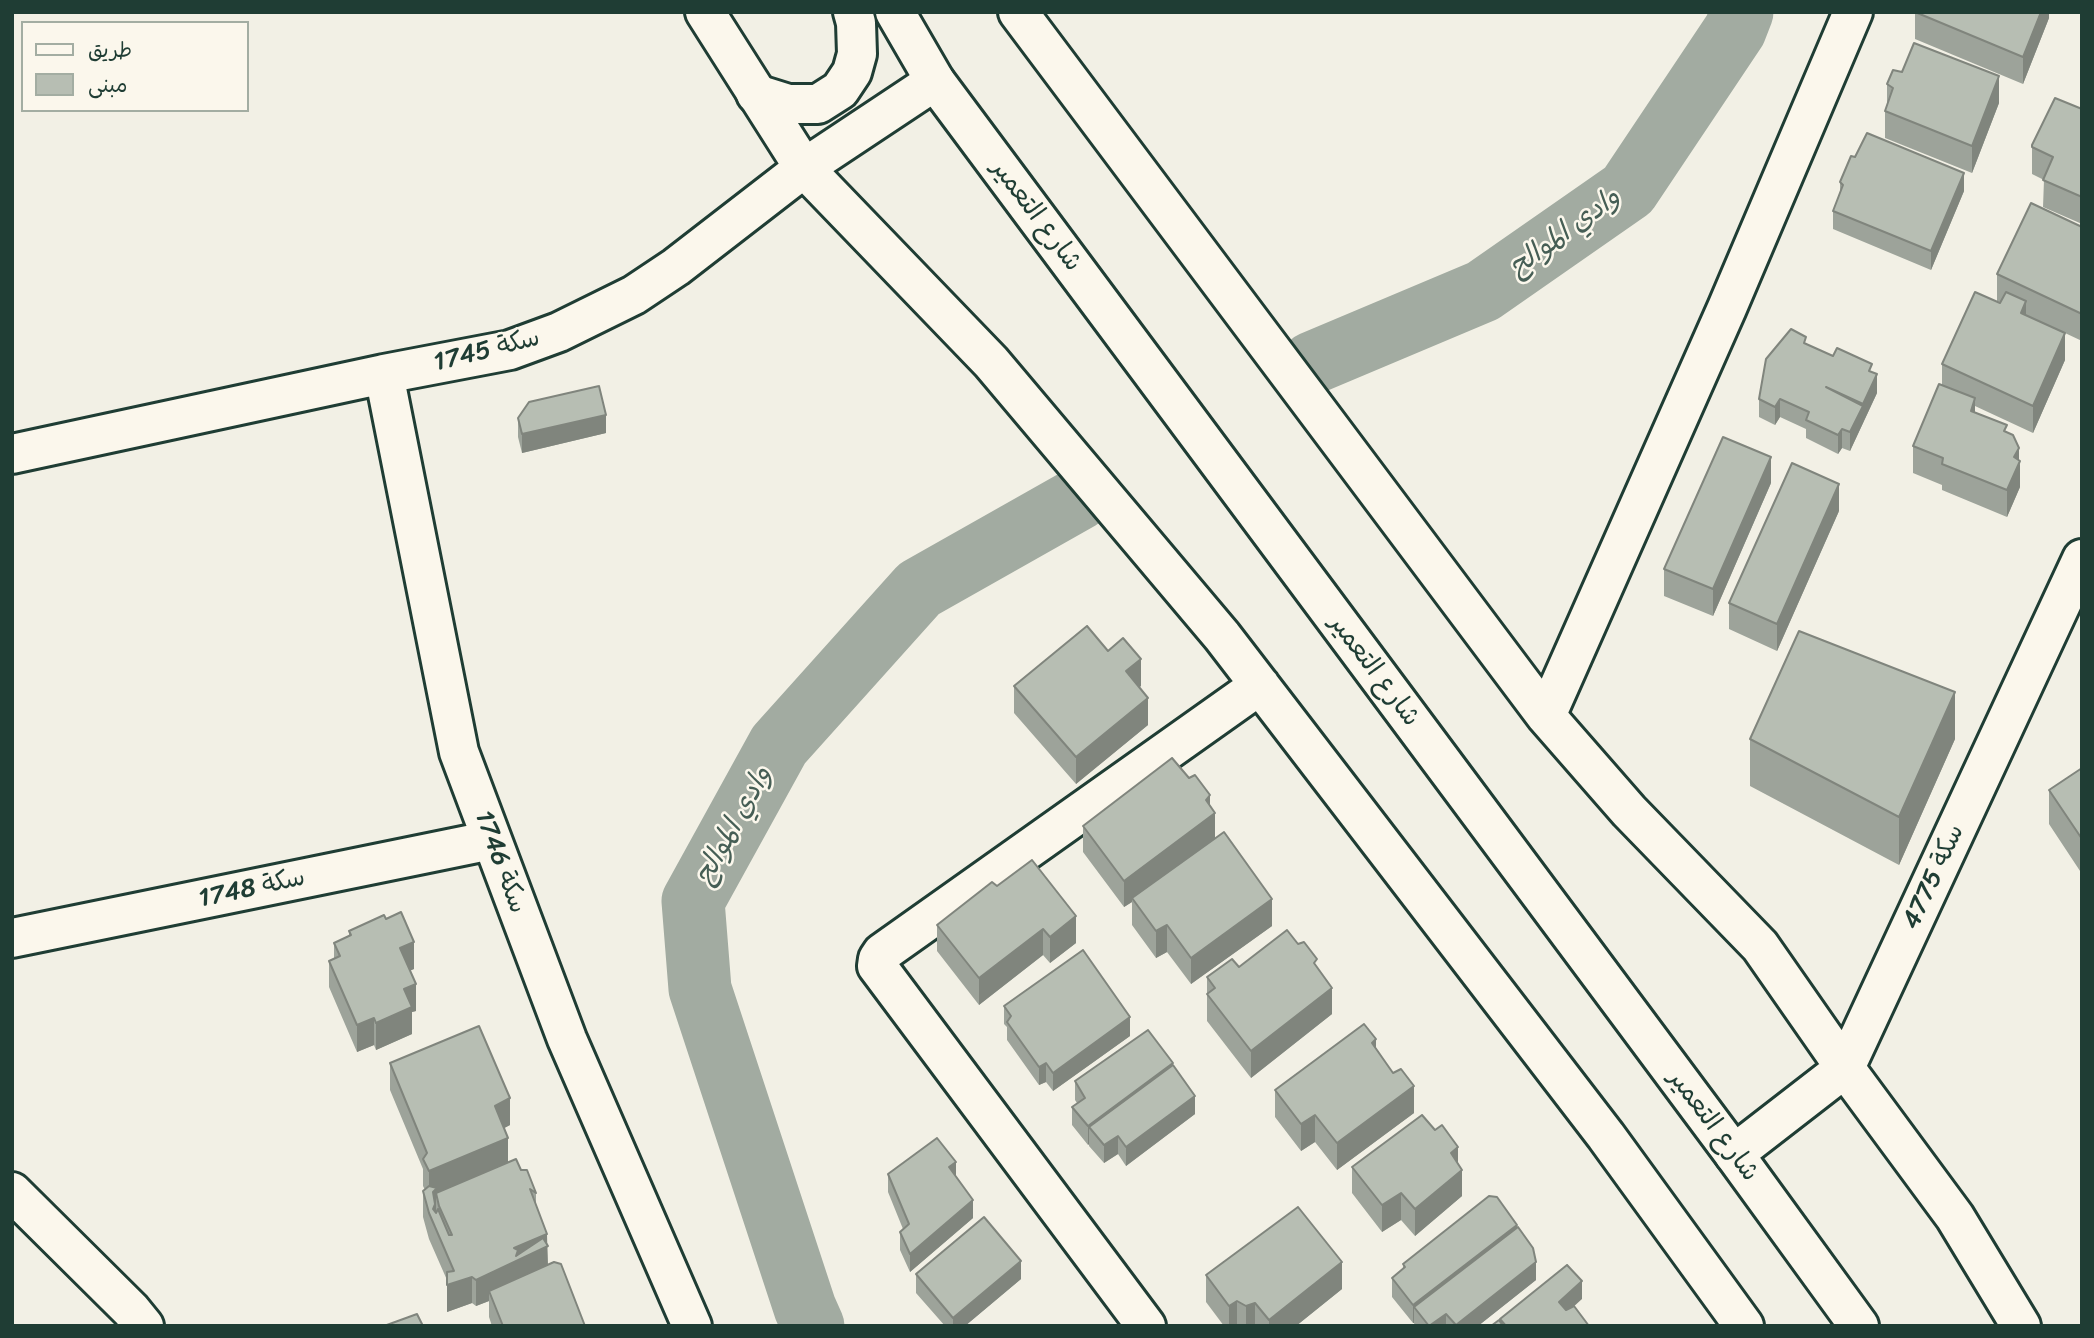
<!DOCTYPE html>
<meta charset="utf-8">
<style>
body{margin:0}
#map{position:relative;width:2094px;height:1338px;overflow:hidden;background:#f2f0e5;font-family:Sriracha,"Playpen Sans Arabic",sans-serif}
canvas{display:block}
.frame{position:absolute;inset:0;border:14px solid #1f3d34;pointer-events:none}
.legend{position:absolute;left:21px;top:21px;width:228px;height:91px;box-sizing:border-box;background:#fbf7ec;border:2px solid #a3ada2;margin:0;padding:9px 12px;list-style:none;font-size:21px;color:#1f3d34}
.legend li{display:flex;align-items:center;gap:14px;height:35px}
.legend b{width:35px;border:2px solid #a3ada2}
</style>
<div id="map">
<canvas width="2094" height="1338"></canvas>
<div class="frame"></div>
<ul class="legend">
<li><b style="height:9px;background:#fbf7ec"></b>طريق</li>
<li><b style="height:19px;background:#b7beb3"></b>مبنى</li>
</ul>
</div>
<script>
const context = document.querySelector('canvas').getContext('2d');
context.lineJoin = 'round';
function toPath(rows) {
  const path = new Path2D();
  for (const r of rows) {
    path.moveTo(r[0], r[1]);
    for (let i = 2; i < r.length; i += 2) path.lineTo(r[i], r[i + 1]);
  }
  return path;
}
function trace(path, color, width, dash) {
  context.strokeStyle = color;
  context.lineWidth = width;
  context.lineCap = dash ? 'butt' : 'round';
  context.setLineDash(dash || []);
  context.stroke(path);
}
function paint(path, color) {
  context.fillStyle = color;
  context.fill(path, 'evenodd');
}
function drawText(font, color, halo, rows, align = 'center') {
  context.font = font + ' Sriracha,"Playpen Sans Arabic",sans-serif';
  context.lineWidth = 5;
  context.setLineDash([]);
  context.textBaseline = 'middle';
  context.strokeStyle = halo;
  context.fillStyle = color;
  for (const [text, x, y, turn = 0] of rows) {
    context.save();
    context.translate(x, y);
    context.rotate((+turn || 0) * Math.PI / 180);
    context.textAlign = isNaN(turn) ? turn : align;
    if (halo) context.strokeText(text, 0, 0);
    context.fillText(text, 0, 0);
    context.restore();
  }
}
trace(toPath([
 [1312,363,1483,291,1628,190,1735,30,1742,12],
 [813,1326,805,1308,700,989,693,901,779,745,919,589,1080,498]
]), '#a2aba1', 63);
const minor = toPath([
 [705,12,804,168,991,362,1222,636,1606,1136,1744,1326],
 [1018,12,1546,716,1629,811,1760,946,1845,1068,1955,1217,2021,1326],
 [384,374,459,752,567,1039,692,1326],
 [12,454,384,374,510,350,559,332,634,295,676,267,804,168,935,81],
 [1546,716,1727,308,1853,12],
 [12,938,492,840],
 [1734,1154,1845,1068,2082,559],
 [12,1192,131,1310,144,1326],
 [1146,1326,877,966,878,959,882,953,1260,685]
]);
const major = toPath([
 [895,12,935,81,1734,1154,1859,1326],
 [756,94,788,104,818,104,840,90,852,72,857,54,856,23,853,12]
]);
trace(minor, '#1f3d34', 44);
trace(major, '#1f3d34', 44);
trace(minor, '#fbf7ec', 38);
trace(major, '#fbf7ec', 38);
paint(toPath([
 [1915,12,2049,12,2049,18,2023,84,1915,39],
 [1887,84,1999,103,1972,173,1885,138,1885,111,1887,105],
 [2082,109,2082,224,2043,207,2044,180,2032,174,2032,145],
 [1840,182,1964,191,1931,270,1833,229,1833,211,1840,194],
 [2082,227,2082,341,2065,333,2065,360,2033,433,1975,406,1975,413,2007,432,2019,460,2020,487,2007,517,1942,490,1942,485,1913,473,1913,446,1942,385,1942,364,2000,302,1997,301,1997,274],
 [1806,344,1833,356,1872,372,1877,393,1850,451,1842,448,1838,454,1806,438,1806,429,1780,417,1775,425,1759,417,1759,399],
 [518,418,606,433,522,453,518,437],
 [1771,483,1713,616,1664,596,1664,569],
 [1839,511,1777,651,1729,629,1729,603],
 [1014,686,1141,686,1139,687,1148,725,1076,784,1014,713],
 [1750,739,1955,739,1899,865,1750,786],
 [2082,768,2082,874,2049,824,2049,790],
 [1210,806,1215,838,1272,926,1191,984,1167,952,1156,958,1132,925,1132,902,1124,907,1083,852,1083,826],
 [992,882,1076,943,1050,963,1043,955,979,1005,937,951,937,925],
 [349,931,414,969,410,970,416,1011,412,1012,412,1034,376,1050,374,1045,357,1052,329,987,329,961,334,958,334,943,349,936],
 [1239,967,1317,967,1332,1014,1251,1078,1207,1021,1207,977],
 [1004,1006,1130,1036,1053,1091,1046,1082,1039,1085,1007,1040,1007,1027,1004,1024],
 [1376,1049,1414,1113,1337,1170,1315,1142,1301,1151,1275,1117,1275,1090],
 [390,1063,510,1125,504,1128,508,1162,521,1170,536,1193,536,1206,547,1244,548,1264,585,1326,492,1326,489,1317,489,1301,476,1306,472,1303,447,1312,447,1280,429,1239,423,1217,423,1191,425,1190,423,1186,423,1169,390,1090],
 [1173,1065,1195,1114,1126,1166,1118,1154,1104,1163,1089,1146,1089,1144,1088,1145,1072,1125,1072,1107,1077,1103,1075,1100,1075,1081],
 [1458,1163,1462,1196,1415,1236,1401,1220,1382,1232,1352,1193,1352,1167],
 [888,1174,956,1177,973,1218,910,1272,900,1250,900,1232,903,1229,888,1192],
 [1517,1227,1536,1280,1478,1326,1415,1326,1414,1323,1413,1323,1392,1297,1392,1278,1403,1269,1403,1264],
 [916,1274,1021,1279,965,1326,945,1326,916,1293],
 [1206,1275,1342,1289,1296,1326,1224,1326,1206,1302]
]), '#9da39a');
paint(toPath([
 [2041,12,2049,12,2049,18,2023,84,2023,57],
 [1999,76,1999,103,1972,173,1972,146],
 [1964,173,1964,191,1931,270,1931,251],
 [2026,301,2026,328,2021,313],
 [2065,333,2065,360,2033,433,2033,406],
 [1877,374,1877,393,1850,451,1850,432],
 [1975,398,1975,425,1971,411],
 [1780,399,1780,417,1775,425,1775,407],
 [606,415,606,433,522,453,522,434],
 [1842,429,1842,448,1838,454,1838,435],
 [2019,448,2019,465,2020,461,2020,487,2007,517,2007,490,2014,457],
 [1771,457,1771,483,1713,616,1713,589],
 [1839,484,1839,511,1777,651,1777,624],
 [1141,659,1141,686,1126,698,1126,671],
 [1955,692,1955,739,1899,865,1899,817],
 [1148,698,1148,725,1076,784,1076,757],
 [1210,795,1210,816,1215,813,1215,840,1132,898,1132,902,1124,907,1124,881],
 [1272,899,1272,926,1191,984,1191,958],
 [1076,916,1076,943,1050,963,1050,937],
 [1167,925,1167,952,1156,958,1156,931],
 [1043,929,1043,955,979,1005,979,978],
 [414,942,414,969,400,975,400,948],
 [416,984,416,1011,412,1012,412,1034,376,1050,376,1023,404,989],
 [1332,988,1332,1014,1251,1078,1251,1051],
 [1130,1017,1130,1036,1053,1091,1053,1073],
 [374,1018,374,1045,357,1052,357,1025],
 [1376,1039,1376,1066,1372,1043],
 [1046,1063,1046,1082,1039,1085,1039,1067],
 [1173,1063,1173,1081,1089,1127,1089,1144,1088,1145,1088,1126],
 [1414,1086,1414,1113,1337,1170,1337,1143],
 [1195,1096,1195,1114,1126,1166,1126,1147],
 [510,1098,510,1125,495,1133,495,1106],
 [1315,1115,1315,1142,1301,1151,1301,1124],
 [1118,1136,1118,1154,1104,1163,1104,1145],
 [508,1138,508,1165,436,1195,436,1216,429,1198,429,1171],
 [1458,1147,1458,1173,1462,1170,1462,1196,1415,1236,1415,1209,1451,1153],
 [956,1162,956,1181,949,1167],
 [1401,1193,1401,1220,1382,1232,1382,1205],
 [973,1200,973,1218,910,1272,910,1254],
 [1517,1225,1517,1244,1414,1307,1414,1323,1413,1323,1413,1305],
 [547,1234,548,1273,489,1291,489,1301,476,1306,476,1280,514,1248],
 [1021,1261,1021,1279,965,1326,953,1326,953,1318],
 [1342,1262,1342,1289,1296,1326,1269,1326,1269,1320],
 [1536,1262,1536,1280,1478,1326,1456,1326,1456,1325],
 [472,1277,472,1303,447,1312,447,1285],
 [1582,1281,1582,1299,1559,1320,1559,1302],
 [1237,1301,1237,1326,1229,1326,1229,1306],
 [1255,1303,1255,1326,1246,1326,1246,1306],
 [1446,1314,1446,1326,1429,1326]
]), '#80857d');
const building = toPath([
 [1915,12,2041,12,2023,57,1915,12],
 [1914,43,1999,76,1972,146,1885,111,1893,88,1887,84,1893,70,1902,72,1914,43],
 [2055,98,2082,109,2082,197,2043,180,2053,157,2032,147,2032,145,2055,98],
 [1867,133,1964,173,1931,251,1833,211,1843,185,1840,182,1851,156,1855,157,1867,133],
 [2031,203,2082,227,2082,314,1997,274,2031,203],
 [1975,292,2000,303,2006,292,2026,301,2021,313,2065,333,2033,406,1942,364,1975,292],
 [1791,329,1806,337,1804,343,1833,356,1837,348,1872,364,1869,371,1877,374,1863,404,1826,387,1863,406,1850,432,1842,429,1838,435,1806,420,1809,412,1780,399,1775,407,1759,399,1766,359,1791,329],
 [1939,384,1975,398,1971,411,2007,425,2004,431,2013,435,2019,448,2014,457,2020,461,2007,490,1942,464,1943,458,1913,446,1939,384],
 [599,386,606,415,522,434,518,418,529,402,599,386],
 [1723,437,1771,457,1713,589,1664,569,1723,437],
 [1792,463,1839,484,1777,624,1729,603,1792,463],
 [1087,626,1108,651,1123,638,1141,659,1126,671,1148,698,1076,757,1014,686,1087,626],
 [1799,631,1955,692,1899,817,1750,739,1799,631],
 [1172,758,1189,778,1195,775,1210,795,1206,800,1215,813,1124,881,1083,826,1172,758],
 [2082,768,2082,839,2049,790,2082,768],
 [1224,832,1272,899,1191,958,1167,925,1156,931,1132,898,1224,832],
 [1032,860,1076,916,1050,937,1043,929,979,978,937,925,992,882,997,886,1032,860],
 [401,912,414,942,400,948,416,984,404,989,412,1007,376,1023,374,1018,357,1025,329,961,340,956,334,943,351,935,349,931,384,915,386,919,401,912],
 [1287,930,1298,944,1304,942,1317,959,1314,963,1332,988,1251,1051,1207,994,1215,988,1207,977,1232,959,1239,967,1287,930],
 [1083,950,1130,1017,1053,1073,1046,1063,1039,1067,1007,1022,1011,1016,1004,1006,1083,950],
 [1364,1024,1376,1039,1372,1043,1393,1073,1401,1069,1414,1086,1337,1143,1315,1115,1301,1124,1275,1090,1364,1024],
 [479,1026,510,1098,495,1106,508,1138,429,1171,423,1159,427,1153,390,1063,479,1026],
 [1148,1030,1173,1063,1088,1126,1072,1107,1085,1098,1075,1081,1148,1030],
 [1173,1065,1195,1096,1126,1147,1118,1136,1104,1145,1089,1127,1173,1065],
 [1422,1115,1435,1130,1442,1125,1458,1147,1451,1153,1462,1170,1415,1209,1401,1193,1382,1205,1352,1167,1422,1115],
 [937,1138,956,1162,949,1167,973,1200,910,1254,900,1232,909,1224,888,1174,937,1138],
 [516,1159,521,1170,527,1170,536,1193,530,1189,547,1234,514,1248,518,1250,516,1256,543,1238,548,1246,476,1280,472,1277,447,1285,447,1272,454,1271,429,1213,423,1191,429,1186,437,1188,433,1192,435,1204,433,1209,436,1213,438,1209,449,1235,452,1235,439,1206,436,1193,516,1159],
 [1489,1196,1497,1197,1517,1225,1413,1305,1392,1278,1405,1267,1403,1264,1489,1196],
 [1298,1207,1342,1262,1269,1320,1255,1303,1246,1306,1237,1301,1229,1306,1206,1275,1298,1207],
 [984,1217,1021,1261,953,1318,916,1274,984,1217],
 [1518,1227,1533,1248,1536,1262,1456,1325,1446,1314,1429,1326,1414,1307,1518,1227],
 [554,1262,561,1264,585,1326,503,1326,489,1291,554,1262],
 [1567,1265,1582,1281,1559,1302,1566,1310,1574,1306,1589,1326,1506,1326,1500,1319,1567,1265],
 [417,1314,423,1326,384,1326,417,1314],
 [1499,1320,1503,1326,1491,1326,1499,1320]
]);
paint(building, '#b7beb3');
trace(building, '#80857d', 2);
drawText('26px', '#1f3d34', '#fbf7ec', [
 ["شارع التعمير",1036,216,53],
 ["سكة 1745",487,351,-14],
 ["شارع التعمير",1374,671,53],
 ["سكة 1746",500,862,70],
 ["سكة 4775",1934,877,-65],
 ["سكة 1748",252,889,-12],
 ["شارع التعمير",1713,1126,53]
]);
drawText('italic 28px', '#465e55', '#fbf7ec', [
 ["وادي الموالح",1565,233,-36],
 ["وادي الموالح",734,826,-61]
]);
</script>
